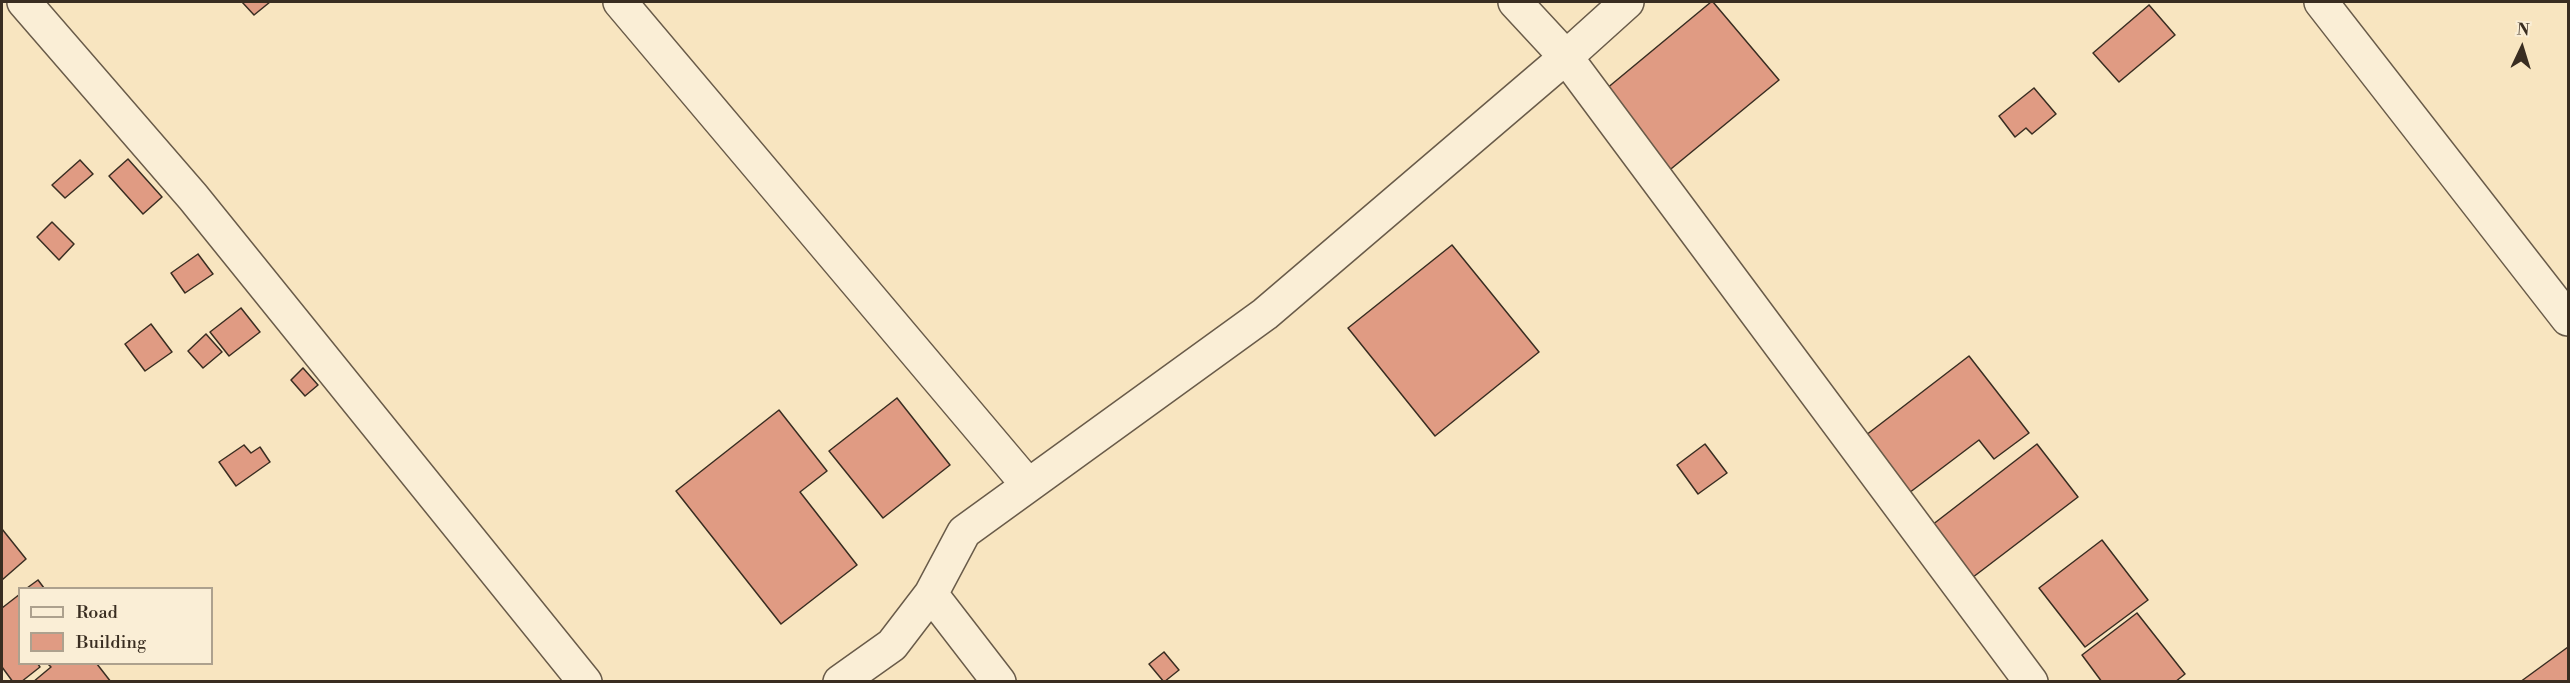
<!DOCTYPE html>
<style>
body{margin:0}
#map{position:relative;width:2570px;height:683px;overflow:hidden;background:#f8e5c0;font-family:"Libre Bodoni",serif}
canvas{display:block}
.frame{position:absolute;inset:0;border:3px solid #392d21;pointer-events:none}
.legend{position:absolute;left:18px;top:587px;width:195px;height:78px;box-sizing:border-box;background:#faeed6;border:2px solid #ada18e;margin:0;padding:8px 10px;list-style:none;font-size:18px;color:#392d21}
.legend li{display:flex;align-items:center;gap:12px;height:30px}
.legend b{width:30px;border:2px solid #ada18e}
.north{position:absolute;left:2492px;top:18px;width:60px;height:60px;-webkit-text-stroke:4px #faeed6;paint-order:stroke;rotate:4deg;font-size:16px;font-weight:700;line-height:24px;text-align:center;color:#392d21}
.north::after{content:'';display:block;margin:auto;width:21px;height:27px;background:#392d21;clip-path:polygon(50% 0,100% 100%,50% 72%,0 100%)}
</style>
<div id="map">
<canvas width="2570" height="683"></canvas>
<div class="frame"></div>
<ul class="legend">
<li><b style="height:8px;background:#faeed6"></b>Road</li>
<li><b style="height:16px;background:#e09b83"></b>Building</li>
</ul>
<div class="north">N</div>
</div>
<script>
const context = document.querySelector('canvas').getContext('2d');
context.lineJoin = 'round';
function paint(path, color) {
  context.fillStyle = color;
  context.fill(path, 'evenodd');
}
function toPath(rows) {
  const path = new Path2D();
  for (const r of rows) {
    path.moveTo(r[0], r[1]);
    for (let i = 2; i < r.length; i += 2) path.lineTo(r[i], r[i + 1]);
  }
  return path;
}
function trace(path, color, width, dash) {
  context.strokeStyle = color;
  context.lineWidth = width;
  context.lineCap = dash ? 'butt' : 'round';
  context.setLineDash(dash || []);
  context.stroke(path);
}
const building = toPath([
 [242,2,270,2,254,15,242,2],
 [1711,2,1713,2,1779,80,1666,173,1600,94,1711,2],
 [2149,5,2175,35,2119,82,2093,53,2149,5],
 [2034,88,2056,114,2032,134,2026,128,2015,137,1999,116,2034,88],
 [128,159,162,197,143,214,109,176,128,159],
 [80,160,93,174,65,198,52,185,80,160],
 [52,222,74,244,59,260,37,237,52,222],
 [1452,245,1539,352,1435,436,1348,328,1452,245],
 [198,254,213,274,185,293,171,273,198,254],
 [241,308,260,332,229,356,210,332,241,308],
 [151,324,172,352,145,371,125,344,151,324],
 [206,334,222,352,203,368,188,351,206,334],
 [1969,356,2029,433,1994,459,1979,440,1901,499,1857,442,1969,356],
 [303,368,318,385,305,396,291,380,303,368],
 [897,398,950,465,883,518,829,451,897,398],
 [779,410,827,471,800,492,857,565,781,624,676,491,779,410],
 [1705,444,1727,473,1698,494,1677,465,1705,444],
 [2037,444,2078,497,1964,584,1923,532,2037,444],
 [244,445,251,453,260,447,270,462,236,486,219,462,244,445],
 [2,529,26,559,2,580,2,529],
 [2102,540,2148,600,2085,647,2039,588,2102,540],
 [38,580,44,588,27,588,38,580],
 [20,594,20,664,38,664,40,667,21,682,13,682,2,667,2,608,20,594],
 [2137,613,2185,674,2175,682,2102,682,2082,655,2137,613],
 [2568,647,2568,682,2520,682,2568,647],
 [1164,652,1179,670,1164,682,1149,664,1164,652],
 [48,664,97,664,111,682,33,682,51,667,48,664]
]);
paint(building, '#e09b83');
trace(building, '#392d21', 1.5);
const street = toPath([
 [24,2,193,197,585,682],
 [620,2,1028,485],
 [1515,2,1566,57,2031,682],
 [2321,2,2568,319],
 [931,594,999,682],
 [840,682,892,645,931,594,964,532,1265,314,1566,57,1627,2]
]);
trace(street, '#695b49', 36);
trace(street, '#faeed6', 33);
</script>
